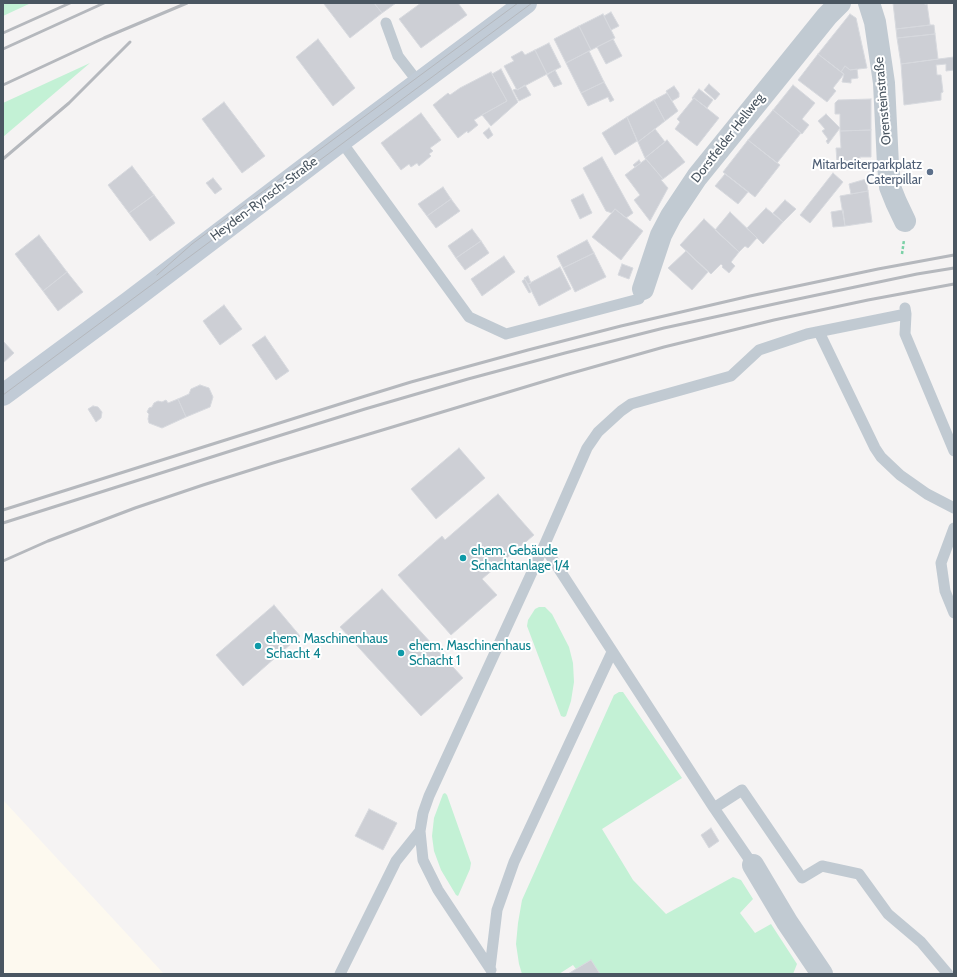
<!DOCTYPE html>
<meta charset="utf-8">
<style>
body{margin:0}
#map{position:relative;width:957px;height:977px;overflow:hidden;background:#f5f3f3;font-family:Cabin,sans-serif}
canvas{display:block}
.frame{position:absolute;inset:0;border:4px solid #4a5661;pointer-events:none}
</style>
<div id="map">
<canvas width="957" height="977"></canvas>
<div class="frame"></div>
</div>
<script>
const context = document.querySelector('canvas').getContext('2d');
context.lineJoin = 'round';
function paint(path, color) {
  context.fillStyle = color;
  context.fill(path, 'evenodd');
}
function toPath(rows) {
  const path = new Path2D();
  for (const r of rows) {
    path.moveTo(r[0], r[1]);
    for (let i = 2; i < r.length; i += 2) path.lineTo(r[i], r[i + 1]);
  }
  return path;
}
function trace(path, color, width, dash) {
  context.strokeStyle = color;
  context.lineWidth = width;
  context.lineCap = dash ? 'butt' : 'round';
  context.setLineDash(dash || []);
  context.stroke(path);
}
function drawText(font, color, halo, rows, align = 'center') {
  context.font = font + ' Cabin,sans-serif';
  context.lineWidth = 4;
  context.setLineDash([]);
  context.textBaseline = 'middle';
  context.strokeStyle = halo;
  context.fillStyle = color;
  for (const [text, x, y, turn = 0] of rows) {
    context.save();
    context.translate(x, y);
    context.rotate((+turn || 0) * Math.PI / 180);
    context.textAlign = isNaN(turn) ? turn : align;
    if (halo) context.strokeText(text, 0, 0);
    context.fillText(text, 0, 0);
    context.restore();
  }
}
paint(toPath([
 [3,800,164,974,3,974]
]), '#fdf9ef');
paint(toPath([
 [3,3,31,3,3,16],
 [90,63,3,137,3,103],
 [539,607,545,607,552,614,569,647,573,663,574,682,571,701,566,716,564,717,561,716,527,626,528,620,535,609],
 [619,692,623,692,682,778,602,829,633,880,666,914,733,877,741,880,753,899,740,913,755,933,771,924,797,964,793,974,600,974,591,960,576,969,573,965,559,974,522,974,519,964,516,944,518,923,522,900,614,695],
 [445,793,447,795,471,863,470,869,459,894,458,896,456,895,441,870,434,851,432,836,434,818,443,794]
]), '#c3f1d5');
const building = toPath([
 [325,3,374,3,382,13,350,38,324,4,325,3],
 [374,3,396,3,382,13,374,3],
 [421,3,458,3,467,15,421,48,399,19,421,3],
 [893,3,925,3,925,5,927,4,930,25,896,29,893,3],
 [611,12,619,26,611,30,604,16,611,12],
 [603,14,615,38,591,50,579,26,603,14],
 [850,14,856,18,867,68,850,70,845,66,841,72,818,54,850,14],
 [930,25,934,25,935,34,897,38,896,29,930,25],
 [579,26,591,50,566,63,554,39,579,26],
 [935,34,938,59,901,64,897,38,935,34],
 [318,39,355,88,333,106,296,57,318,39],
 [613,39,622,56,606,64,597,47,613,39],
 [549,43,561,67,547,74,535,50,549,43],
 [535,50,547,74,517,90,504,66,514,61,511,57,522,51,525,55,535,50],
 [589,51,604,82,581,93,566,63,589,51],
 [818,54,844,74,833,88,836,91,827,102,798,80,818,54],
 [954,57,954,70,946,71,946,64,936,65,937,75,941,75,943,92,941,93,941,100,904,105,901,64,954,57],
 [845,66,850,70,857,69,858,78,851,79,851,83,842,82,844,74,841,72,845,66],
 [501,69,518,102,491,126,482,115,507,101,492,74,501,69],
 [555,70,562,84,554,87,547,75,555,70],
 [491,72,507,101,482,115,474,120,478,125,468,133,467,131,458,138,433,105,448,93,450,95,460,88,491,72],
 [604,82,614,100,610,102,608,97,588,106,581,93,604,82],
 [709,84,720,94,715,100,704,90,709,84],
 [525,85,531,95,519,101,513,90,516,89,517,90,525,85],
 [793,85,815,103,802,119,809,125,802,134,773,110,793,85],
 [674,86,679,93,679,97,672,101,666,91,674,86],
 [699,89,713,100,707,108,694,98,693,99,692,98,699,89],
 [667,93,678,111,665,121,654,100,667,93],
 [694,98,719,118,697,146,675,129,680,122,677,119,694,98],
 [871,99,871,130,840,131,840,114,835,114,835,103,838,100,871,99],
 [654,100,665,121,638,142,627,117,654,100],
 [224,102,265,156,242,173,202,119,224,102],
 [773,110,801,133,777,163,748,140,773,110],
 [421,113,441,140,430,148,433,151,429,154,431,156,419,166,417,163,411,167,409,164,401,170,381,143,421,113],
 [826,114,840,128,828,144,826,141,828,139,822,131,825,129,818,121,826,114],
 [627,117,637,141,615,155,602,133,627,117],
 [489,128,493,135,488,139,483,133,489,128],
 [655,129,665,142,645,158,638,142,655,129],
 [871,130,871,157,860,157,860,161,837,162,836,148,841,148,840,131,871,130],
 [667,140,685,162,663,179,645,158,667,140],
 [748,140,780,165,755,197,723,172,748,140],
 [602,157,633,213,626,218,615,209,612,213,606,211,583,168,602,157],
 [646,159,663,179,661,180,668,188,650,221,634,200,640,195,625,175,646,159],
 [639,160,641,163,635,167,633,165,639,160],
 [132,166,154,195,129,213,108,185,132,166],
 [833,173,843,182,810,223,800,215,833,173],
 [725,174,748,192,738,204,715,186,725,174],
 [213,178,222,189,215,194,206,183,213,178],
 [866,179,868,191,851,194,849,184,866,179],
 [443,187,451,199,427,216,418,204,443,187],
 [868,191,872,222,845,226,840,196,868,191],
 [583,194,592,213,580,219,571,200,583,194],
 [154,195,175,223,150,241,129,213,154,195],
 [451,199,460,211,436,228,427,216,451,199],
 [785,200,796,209,783,222,773,213,785,200],
 [766,208,783,222,763,244,747,228,766,208],
 [615,209,643,231,621,260,592,237,615,209],
 [843,210,845,226,833,227,831,212,843,210],
 [730,212,757,238,748,248,745,246,739,252,715,230,730,212],
 [704,219,739,252,731,262,735,266,729,273,722,267,723,266,721,264,711,274,680,245,704,219],
 [472,229,481,241,456,258,448,246,472,229],
 [39,235,67,272,43,291,15,254,39,235],
 [587,240,594,253,563,268,557,256,587,240],
 [481,241,489,253,465,270,456,258,481,241],
 [686,251,708,272,692,290,668,268,686,251],
 [594,253,606,277,575,292,563,268,594,253],
 [504,256,515,272,482,296,471,279,504,256],
 [622,264,633,268,629,279,618,275,622,264],
 [560,267,571,289,539,306,528,284,560,267],
 [67,272,83,292,58,311,43,291,67,272],
 [528,276,531,283,528,284,524,278,528,276],
 [525,279,531,292,529,293,522,281,525,279],
 [224,305,242,329,220,345,203,321,224,305],
 [265,336,289,371,276,380,252,345,265,336],
 [3,341,14,353,3,363,3,341],
 [200,385,209,388,213,397,210,407,186,417,178,399,189,394,191,389,200,385],
 [178,399,186,417,162,428,149,423,148,419,149,414,147,412,149,408,152,407,154,403,158,401,162,402,166,400,168,403,178,399],
 [93,406,98,407,102,412,101,418,96,422,88,409,93,406],
 [459,448,485,478,436,519,411,489,459,448],
 [498,494,534,535,482,579,497,595,451,635,398,575,442,536,445,540,498,494],
 [382,589,463,678,421,716,340,627,382,589],
 [274,605,300,636,243,686,216,655,274,605],
 [369,809,397,823,383,850,355,836,369,809],
 [711,828,719,841,709,848,701,835,711,828],
 [591,960,600,974,568,974,576,969,591,960]
]);
paint(building, '#cdcfd5');
trace(building, '#d7d9de', 1);
trace(toPath([
 [902,254,904,240]
]), '#7ad0a6', 2.5, [3, 2]);
trace(toPath([
 [386,23,398,56,418,82],
 [341,141,469,317,506,334,639,299,643,289],
 [905,308,906,314,905,334,954,451],
 [819,332,875,448,881,457,900,475,927,494,954,508],
 [954,528,941,563,945,591,954,613],
 [544,546,714,808,753,865],
 [714,808,742,790,802,878,822,866,859,874,888,914,921,942,948,974],
 [420,831,423,860,438,890,491,970],
 [490,968,497,910,514,862,612,652],
 [340,974,396,861,420,831,423,813,429,796,544,546,587,448,598,432,621,411,631,404,731,376,759,350,807,334,906,314]
]), '#c1cad2', 11);
trace(toPath([
 [869,3,875,22,884,83,888,165,890,187,896,202,905,221],
 [643,289,661,235,671,216,697,177,827,16,840,3],
 [753,865,787,922,822,974]
]), '#c1cad2', 22);
trace(toPath([
 [3,395,129,302,341,141,526,3]
]), '#c1cbd6', 22);
trace(toPath([
 [157,275,192,244,518,3],
 [3,395,532,3]
]), '#b5b8bd', 1);
trace(toPath([
 [3,33,70,3],
 [3,49,104,3],
 [3,85,104,38,187,3],
 [3,159,69,103,130,42],
 [3,510,359,398,411,382,528,350,621,326,750,296,878,269,954,255],
 [3,523,259,442,365,409,468,379,565,353,664,328,779,303,917,274,954,268],
 [3,561,48,541,135,508,203,485,273,463,565,375,664,347,774,320,868,300,954,284]
]), '#b5b8bd', 3);
for (const [x, y, r, color] of [
 [930,172,4,"#5c6f8a"],
 [463,558,4,"#0f9aa8"],
 [258,646,4,"#0f9aa8"],
 [401,653,4,"#0f9aa8"]
]) {
  const dot = new Path2D();
  dot.arc(x, y, r, 0, 2 * Math.PI);
  context.fillStyle = color;
  context.fill(dot);
  trace(dot, '#fff', 1.5);
}
drawText('13px', '#4a5661', '#fff', [
 ["Orensteinstraße",883,101,-95],
 ["Dorstfelder Hellweg",728,138,-52],
 ["Heyden-Rynsch-Straße",264,199,-37]
]);
drawText('13px', '#4e5e75', '#fff', [
 ["Mitarbeiterparkplatz",922,165],
 ["Caterpillar",922,180]
], 'right');
drawText('13px', '#0d838f', '#fff', [
 ["ehem. Gebäude",471,551],
 ["Schachtanlage 1/4",471,566],
 ["ehem. Maschinenhaus",266,639],
 ["Schacht 4",266,654],
 ["ehem. Maschinenhaus",409,646],
 ["Schacht 1",409,661]
], 'left');
</script>
